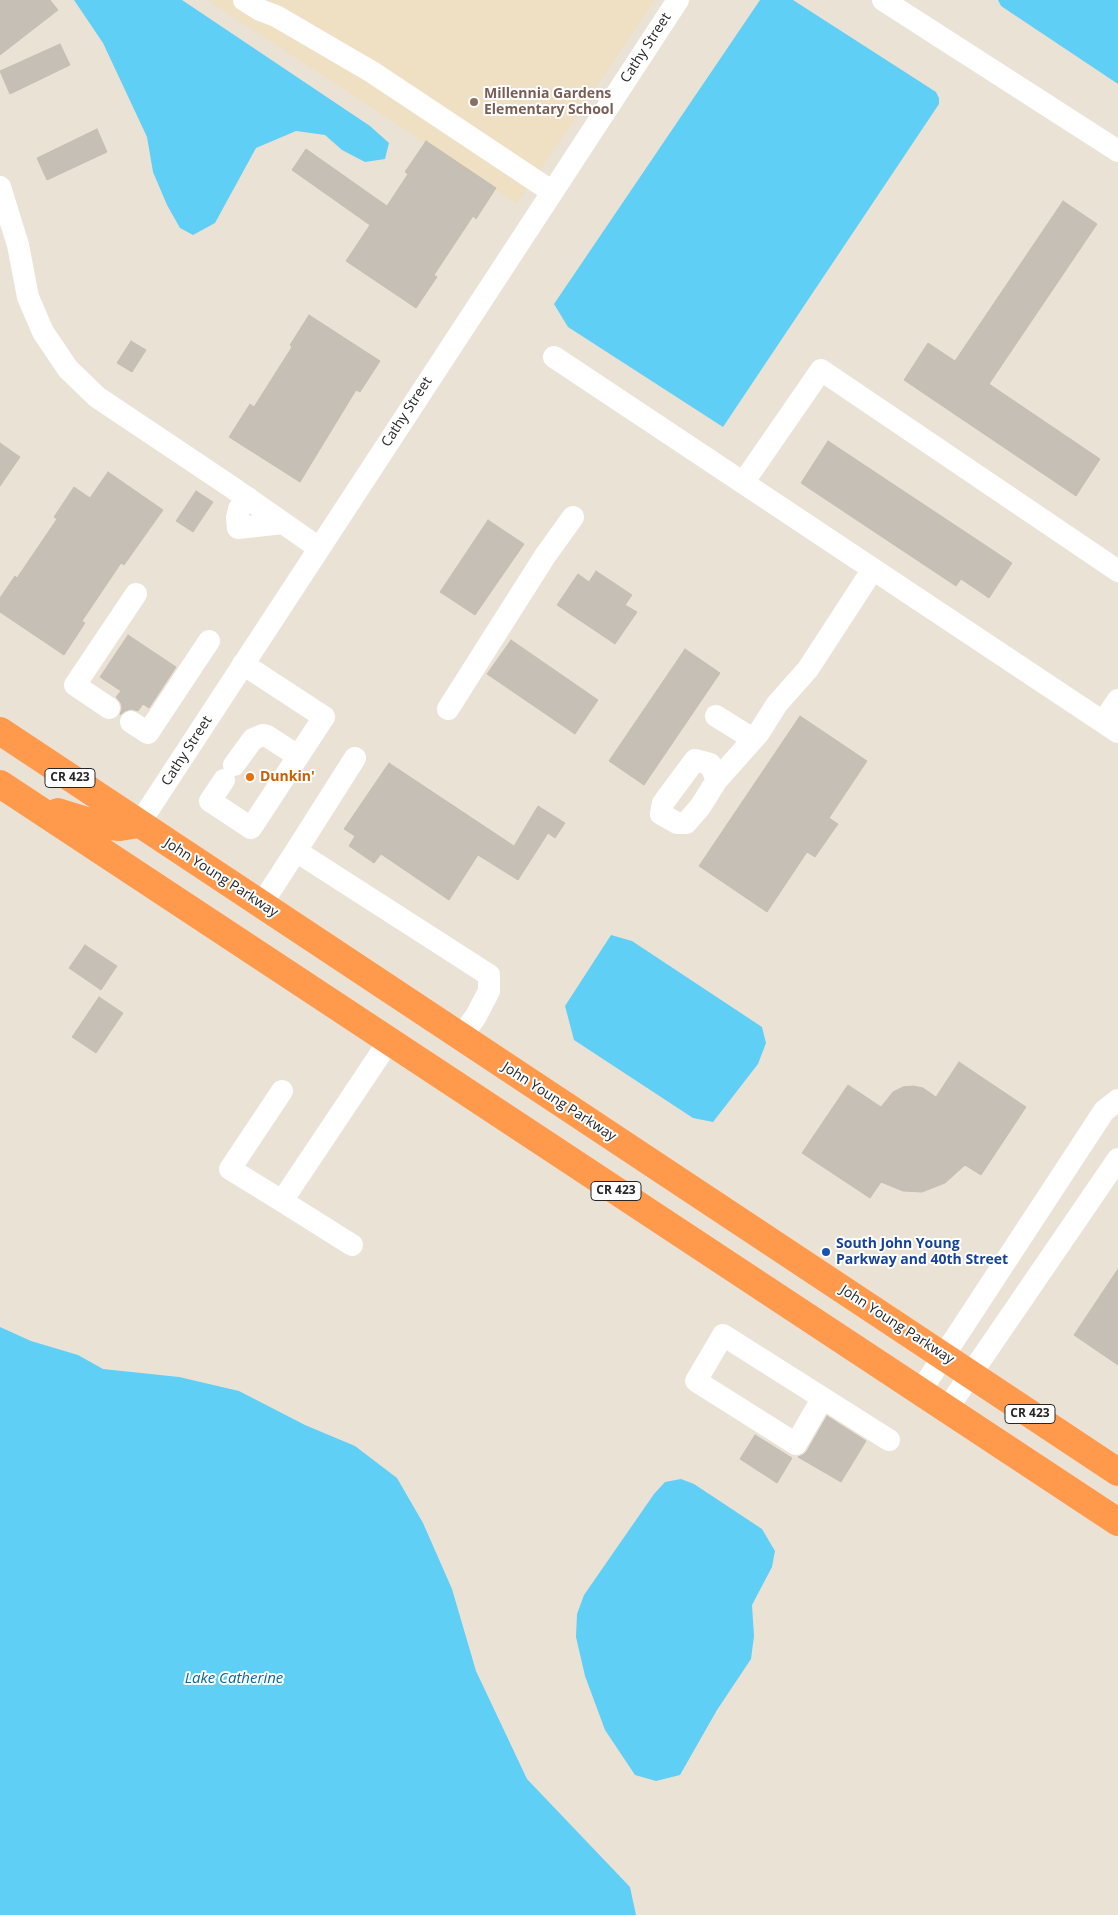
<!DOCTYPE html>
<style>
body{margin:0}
canvas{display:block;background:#ebe2d6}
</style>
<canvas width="1118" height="1915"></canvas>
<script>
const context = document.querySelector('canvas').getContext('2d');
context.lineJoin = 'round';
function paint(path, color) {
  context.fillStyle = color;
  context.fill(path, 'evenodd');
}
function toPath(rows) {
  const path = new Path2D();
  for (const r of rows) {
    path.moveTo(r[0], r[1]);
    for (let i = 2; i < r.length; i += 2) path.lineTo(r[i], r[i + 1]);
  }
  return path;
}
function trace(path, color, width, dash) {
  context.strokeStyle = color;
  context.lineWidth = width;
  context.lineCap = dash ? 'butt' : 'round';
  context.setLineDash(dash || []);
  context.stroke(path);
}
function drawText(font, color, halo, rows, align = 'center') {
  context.font = font + ' "Open Sans",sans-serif';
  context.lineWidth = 4;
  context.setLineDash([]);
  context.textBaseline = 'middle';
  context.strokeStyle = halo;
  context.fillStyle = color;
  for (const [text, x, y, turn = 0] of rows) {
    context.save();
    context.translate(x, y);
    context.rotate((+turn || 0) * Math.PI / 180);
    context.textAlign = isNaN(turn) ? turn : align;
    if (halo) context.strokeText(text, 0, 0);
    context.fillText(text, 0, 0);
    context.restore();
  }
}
paint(toPath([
 [207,0,655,0,517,204]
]), '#efe0c3');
paint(toPath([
 [74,0,182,0,370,126,389,143,385,159,365,162,342,150,325,135,296,131,256,148,215,223,193,235,180,228,167,205,153,172,147,137,103,43],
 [760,0,793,0,936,92,939,98,939,104,723,427,568,327,554,304],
 [998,0,1118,0,1118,84,1001,6],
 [611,935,632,941,762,1027,766,1043,758,1064,713,1122,693,1118,574,1040,565,1006],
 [0,1327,31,1341,78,1355,103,1369,179,1377,239,1391,305,1425,355,1446,397,1478,423,1523,452,1589,476,1671,527,1779,630,1887,636,1915,0,1915],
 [681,1479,694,1484,762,1529,775,1551,772,1567,752,1605,754,1636,751,1659,717,1710,680,1775,656,1781,635,1775,605,1730,585,1676,576,1637,577,1614,584,1595,654,1494,665,1482]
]), '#5fcff6');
const building = toPath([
 [0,0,50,0,58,10,0,55,0,0],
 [60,44,70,65,10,94,0,71,60,44],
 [97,129,107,152,47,180,37,158,97,129],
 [426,141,496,188,476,219,473,216,434,275,437,277,416,308,346,261,370,225,292,170,306,149,387,206,408,174,405,172,426,141],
 [1063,201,1097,224,989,384,1100,459,1076,496,904,380,928,343,955,361,1063,201],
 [309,315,380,361,360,392,356,390,300,482,229,437,250,404,254,407,292,347,290,345,309,315],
 [131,341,146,350,132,372,117,363,131,341],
 [828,441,1012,563,989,598,961,579,956,586,801,483,828,441],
 [0,443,20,457,0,486,0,443],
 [108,472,163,510,124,565,121,563,82,621,85,623,64,655,0,612,0,598,15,576,17,578,57,519,54,517,74,487,90,498,108,472],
 [196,491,213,502,193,532,176,521,196,491],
 [488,520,524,544,475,615,440,592,488,520],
 [596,571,632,595,625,605,637,612,615,644,557,605,578,574,589,582,596,571],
 [128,635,176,667,149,708,143,704,138,711,131,709,125,711,120,715,122,708,121,703,116,697,121,691,100,677,128,635],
 [511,640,598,700,575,734,487,674,511,640],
 [685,649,720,673,644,785,609,761,685,649],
 [800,716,867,761,829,818,838,824,815,857,807,852,767,912,699,866,800,716],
 [389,763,514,846,538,806,565,823,555,838,548,833,518,880,478,855,449,900,381,854,374,863,349,846,355,836,344,829,389,763],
 [85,945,117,966,101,990,69,968,85,945],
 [99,997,123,1013,96,1053,72,1037,99,997],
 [959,1062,1026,1107,981,1175,965,1165,945,1183,922,1192,903,1191,881,1182,870,1198,802,1153,848,1085,881,1107,893,1092,903,1087,913,1086,923,1088,936,1097,959,1062],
 [1118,1269,1118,1365,1074,1335,1118,1269],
 [827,1416,866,1441,841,1482,798,1457,803,1455,807,1451,827,1416],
 [755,1435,792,1458,777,1483,740,1459,755,1435]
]);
paint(building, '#c6bfb6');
trace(building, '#c6beb0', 1);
trace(toPath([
 [244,0,260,10,276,16,372,72,551,191],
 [883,0,1118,151],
 [0,187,18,245,28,297,43,332,68,369,97,397,230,486,319,548],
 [554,357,1118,732],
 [743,483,821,370,1118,571],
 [248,498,239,509,237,518,238,528,283,523],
 [109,708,75,685,136,594],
 [448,709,545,556,573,517],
 [716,716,753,739],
 [131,722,148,733,209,641],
 [1103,722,1118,700],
 [234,765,253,739,263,735,267,736,298,756],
 [224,780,210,801,251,828,324,717,243,664],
 [717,780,710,764,695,760,663,803,661,814,677,823,686,823,700,807,717,780,758,734,777,704,808,669,873,569],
 [139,824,678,0],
 [296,851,355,758],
 [261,905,296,851,489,975,489,991,476,1016,461,1037],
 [282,1201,230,1169,282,1091],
 [352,1245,282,1201,389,1041],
 [920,1392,1104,1111,1118,1100],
 [822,1399,796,1444,696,1381,723,1335,889,1440],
 [947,1409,1118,1159]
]), '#fff', 22);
trace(toPath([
 [0,731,1118,1472],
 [0,784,1118,1522],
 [58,812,100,825,120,827,139,824]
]), '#ff9a4d', 28);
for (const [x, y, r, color] of [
 [474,102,5,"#8d6e63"],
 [250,777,5,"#e8710a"],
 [826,1252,5,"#1a4fb4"]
]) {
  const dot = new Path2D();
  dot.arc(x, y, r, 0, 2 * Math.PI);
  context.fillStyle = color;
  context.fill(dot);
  trace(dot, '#fff', 2);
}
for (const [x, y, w] of [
 [70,778,50],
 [616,1191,50],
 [1030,1414,50]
]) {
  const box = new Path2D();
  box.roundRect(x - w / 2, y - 9.5, w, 19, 4);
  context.fillStyle = '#fff';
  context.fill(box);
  trace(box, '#262626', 1);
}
drawText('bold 12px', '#262626', null, [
 ["CR 423",70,778],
 ["CR 423",616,1191],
 ["CR 423",1030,1414]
]);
drawText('14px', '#262626', '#fff', [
 ["Cathy Street",646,48,-57],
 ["Cathy Street",407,412,-57],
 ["Cathy Street",187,751,-57],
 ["John Young Parkway",221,878,33],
 ["John Young Parkway",559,1102,33],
 ["John Young Parkway",897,1325,33]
]);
drawText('bold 14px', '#785e54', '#fff', [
 ["Millennia Gardens",484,94],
 ["Elementary School",484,110]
], 'left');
drawText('bold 14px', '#c56008', '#fff', [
 ["Dunkin'",260,777]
], 'left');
drawText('bold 14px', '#164399', '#fff', [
 ["South John Young",836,1244],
 ["Parkway and 40th Street",836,1260]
], 'left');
drawText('italic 15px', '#04699d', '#fff', [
 ["Lake Catherine",234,1679]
]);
</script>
